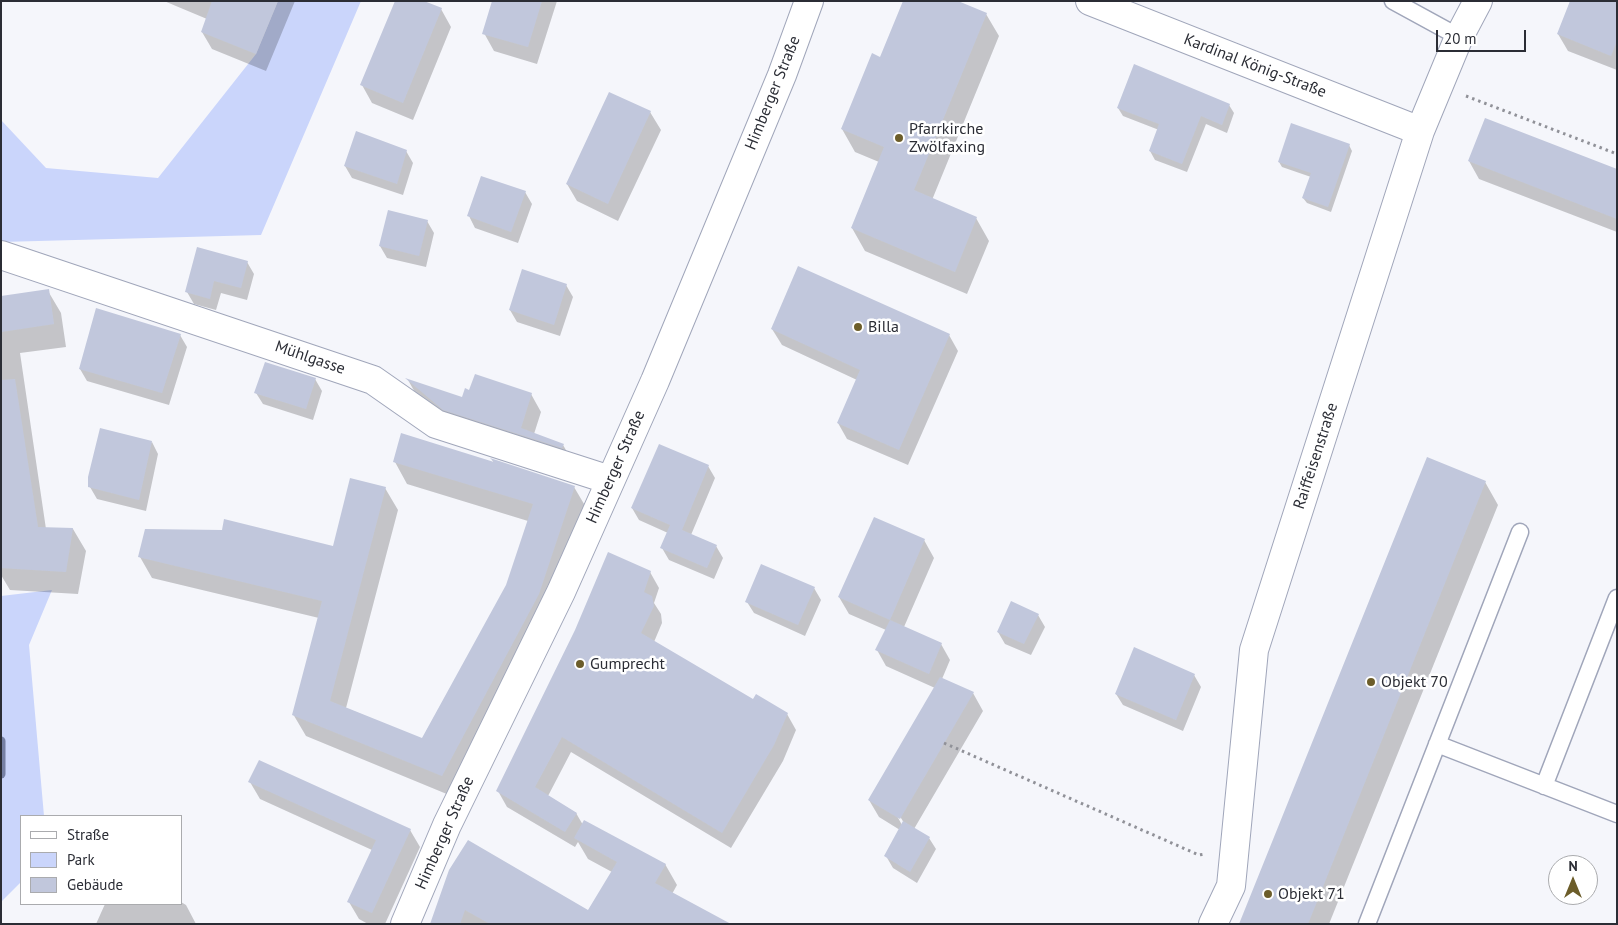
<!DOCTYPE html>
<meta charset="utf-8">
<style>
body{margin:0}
#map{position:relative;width:1618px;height:925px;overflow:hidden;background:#f5f6fb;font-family:"PT Sans",sans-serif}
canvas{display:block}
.frame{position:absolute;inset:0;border:2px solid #2b2d35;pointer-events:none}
.legend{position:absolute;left:20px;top:815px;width:162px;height:90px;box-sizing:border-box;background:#fff;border:1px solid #aaabae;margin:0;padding:6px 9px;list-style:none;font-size:15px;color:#2b2d35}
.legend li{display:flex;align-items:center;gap:10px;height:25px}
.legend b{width:25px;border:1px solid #aaabae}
.north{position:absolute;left:1548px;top:855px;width:50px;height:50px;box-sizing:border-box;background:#fff;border:1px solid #aaabae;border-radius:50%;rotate:0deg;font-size:14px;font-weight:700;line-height:20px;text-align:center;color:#2b2d35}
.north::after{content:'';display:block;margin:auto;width:18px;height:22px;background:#6c5d2a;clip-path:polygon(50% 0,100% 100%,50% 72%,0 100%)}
.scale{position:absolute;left:1436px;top:30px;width:90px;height:22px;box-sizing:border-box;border:2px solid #2b2d35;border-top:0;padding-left:6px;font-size:15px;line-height:18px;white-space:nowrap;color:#2b2d35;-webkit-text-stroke:4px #fff;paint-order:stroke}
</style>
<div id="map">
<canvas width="1618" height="925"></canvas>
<div class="frame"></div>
<ul class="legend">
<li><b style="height:6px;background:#fff"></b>Straße</li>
<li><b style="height:14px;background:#cad5fb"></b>Park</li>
<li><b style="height:14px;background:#c1c7dc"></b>Gebäude</li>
</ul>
<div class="north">N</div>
<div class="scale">20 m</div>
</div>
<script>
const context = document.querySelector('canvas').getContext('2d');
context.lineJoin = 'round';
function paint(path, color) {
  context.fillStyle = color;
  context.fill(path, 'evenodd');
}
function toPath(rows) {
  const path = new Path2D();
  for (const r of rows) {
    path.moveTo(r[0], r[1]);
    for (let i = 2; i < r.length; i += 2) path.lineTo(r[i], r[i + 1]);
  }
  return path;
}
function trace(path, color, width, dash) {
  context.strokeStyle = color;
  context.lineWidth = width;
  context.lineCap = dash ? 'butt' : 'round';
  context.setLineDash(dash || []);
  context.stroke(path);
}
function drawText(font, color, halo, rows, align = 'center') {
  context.font = font + ' "PT Sans",sans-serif';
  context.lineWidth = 5;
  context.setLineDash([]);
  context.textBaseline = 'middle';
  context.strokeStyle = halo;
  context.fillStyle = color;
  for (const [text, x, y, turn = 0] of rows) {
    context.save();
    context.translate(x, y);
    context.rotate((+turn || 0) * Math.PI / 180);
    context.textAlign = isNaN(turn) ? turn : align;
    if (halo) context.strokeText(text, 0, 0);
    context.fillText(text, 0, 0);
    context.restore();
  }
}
paint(toPath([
 [278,1,361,1,261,235,1,242,1,120,46,168,158,178,256,54],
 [52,590,29,645,44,816,21,816,21,882,1,902,1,596]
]), '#cad5fb');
paint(toPath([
 [164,1,295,1,266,71,212,49,202,32,207,19],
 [494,1,557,1,537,64,494,51,484,33],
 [441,9,451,27,413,120,372,103,362,85],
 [1617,9,1617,70,1568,51,1558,34],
 [986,14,999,36,932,200,976,218,989,241,967,294,865,251,852,228,879,162,855,152,842,129,881,59],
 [609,94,650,112,661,130,618,221,577,201,567,184],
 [1229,105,1234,113,1227,133,1206,124,1187,172,1155,160,1150,151,1159,130,1123,116,1118,108],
 [1349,145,1352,151,1331,212,1307,203,1303,198,1311,177,1282,167,1279,162],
 [406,151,413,163,403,195,352,178,345,166],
 [1469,161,1617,172,1617,232,1479,179],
 [525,192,532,204,518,243,475,228,469,216],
 [427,221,434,233,426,267,387,258,380,246],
 [247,262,254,274,247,300,221,293,216,310,194,304,187,292],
 [566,285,573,297,560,336,517,322,510,310],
 [48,291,61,313,66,347,20,353,46,529,73,529,86,551,78,594,10,590,1,575,1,298],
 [772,329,949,335,958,351,908,465,847,439,838,423,857,380,782,345],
 [180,335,187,347,169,405,87,381,80,369],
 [315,379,322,391,313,420,263,404,256,393],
 [408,380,462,398,531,394,541,412,534,434,563,445,573,462,454,427,417,396],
 [152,442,158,454,146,511,97,499,90,487],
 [492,460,574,487,587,509,454,797,306,736,293,714,319,618,152,578,140,557,334,547,385,488,398,510,346,708,422,739,507,585,528,521,407,484,395,462,494,463],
 [708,466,715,478,691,535,716,546,723,558,714,579,669,560,662,548,668,533,639,520,632,508],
 [1485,482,1498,505,1329,924,1240,924],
 [924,540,934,558,904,627,941,644,950,660,942,679,973,693,983,711,914,829,929,838,936,849,917,883,893,868,886,856,900,830,879,817,869,800,935,688,886,666,877,650,886,630,849,614,839,597],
 [898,813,904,823,902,825,896,814],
 [650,572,659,588,654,603,661,614,662,623,654,642,753,701,787,714,796,730,783,761,731,848,571,752,548,796,576,813,583,825,665,864,677,885,672,894,728,924,432,924,451,869,588,911,612,872,588,859,578,842,575,847,507,807,498,791],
 [814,588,821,600,805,636,754,613,747,602],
 [1038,615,1045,627,1031,655,1005,644,998,632],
 [1194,675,1201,687,1183,731,1123,705,1116,694],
 [250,782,410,830,420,847,385,924,368,924,359,919,349,902,372,850,260,799],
 [181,902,186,905,196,924,96,924,105,904]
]), '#0003');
trace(toPath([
 [1,741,1,774]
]), '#7680a4', 9);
paint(toPath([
 [212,1,278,1,256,54,201,32],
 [395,1,424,1,442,8,403,103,360,85],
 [492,1,542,1,528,47,482,34],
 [903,1,958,1,987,13,914,190,977,217,955,272,851,228,884,147,841,129,872,53,880,57],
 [1570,1,1617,1,1617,41,1611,56,1557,34],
 [1134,64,1230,104,1222,125,1201,116,1182,164,1149,151,1159,124,1117,108],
 [609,92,651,111,608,204,566,184],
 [1485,118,1617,169,1617,219,1468,161],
 [1291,123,1350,144,1328,207,1302,198,1311,173,1278,162],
 [356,131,407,150,397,184,344,166],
 [481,176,526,191,511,232,467,216],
 [388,210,428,220,419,256,379,246],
 [197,247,248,261,241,288,214,281,210,299,185,292],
 [798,266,950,334,899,450,837,423,860,370,771,329],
 [522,269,567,284,554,325,509,310],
 [49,289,54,324,1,332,1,296],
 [96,308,181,334,162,393,79,369],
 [265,362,316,378,306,409,254,393],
 [475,374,532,393,521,428,564,444,562,448,443,410,405,378,462,397,465,388,469,390],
 [15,379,38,527,73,528,66,572,1,568,1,380],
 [100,428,152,441,139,500,88,487,88,477],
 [401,433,494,462,490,458,575,486,539,594,442,776,292,715,322,601,138,557,145,529,222,530,224,519,333,546,350,478,386,487,330,701,422,738,506,585,533,504,393,462],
 [659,444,709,465,682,530,717,545,707,568,660,548,670,525,631,508],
 [1427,457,1486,481,1308,924,1239,924],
 [874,517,925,539,890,620,838,597],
 [608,552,651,571,644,592,652,596,654,606,641,633,753,699,756,694,788,713,774,745,722,833,562,737,535,787,577,813,565,832,496,791,575,630],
 [761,564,815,587,798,625,745,602],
 [1011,601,1039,614,1024,644,997,632],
 [890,620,942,643,929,674,875,650],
 [1134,647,1195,674,1176,720,1115,694],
 [940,677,974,692,900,819,868,800],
 [259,760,411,829,372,913,347,902,376,840,248,782],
 [584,820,666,864,655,883,731,924,490,924,465,910,460,924,430,924,449,870,468,840,588,910,617,862,574,838],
 [903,821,930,837,910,872,884,856]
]), '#c1c7dc');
const service = toPath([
 [1393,1,1459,37],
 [1437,744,1617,814],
 [1544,786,1617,598],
 [1367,924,1520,532]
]);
const minor = toPath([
 [1090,1,1420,131],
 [1,255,373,380,436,424,610,480],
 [1213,924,1231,886,1254,650,1420,131,1459,37,1478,1]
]);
const secondary = toPath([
 [405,924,447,825,561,592,655,381,782,75,809,1]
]);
trace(service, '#a0a6ba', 19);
trace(minor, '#a0a6ba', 30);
trace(secondary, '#a0a6ba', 30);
trace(toPath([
 [1466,96,1617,154],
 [944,743,1199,855,1205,854]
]), '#909198', 3, [2.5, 4]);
trace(service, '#fff', 16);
trace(minor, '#fff', 28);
trace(secondary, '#fff', 28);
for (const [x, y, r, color] of [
 [899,138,5,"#6c5d2a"],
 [858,327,5,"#6c5d2a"],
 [580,664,5,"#6c5d2a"],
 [1371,682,5,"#6c5d2a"],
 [1268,894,5,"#6c5d2a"]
]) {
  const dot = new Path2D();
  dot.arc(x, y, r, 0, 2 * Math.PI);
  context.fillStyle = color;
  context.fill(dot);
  trace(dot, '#fff', 2);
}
drawText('16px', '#2b2d35', '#fff', [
 ["Kardinal König-Straße",1255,66,21],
 ["Himberger Straße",773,93,-68],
 ["Mühlgasse",310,358,19],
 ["Raiffeisenstraße",1316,456,-72],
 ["Himberger Straße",616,467,-66],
 ["Himberger Straße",445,833,-66]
]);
drawText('16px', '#2b2d35', '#fff', [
 ["Pfarrkirche",909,129],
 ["Zwölfaxing",909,147],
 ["Billa",868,327],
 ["Gumprecht",590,664],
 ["Objekt 70",1381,682],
 ["Objekt 71",1278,894]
], 'left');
</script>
